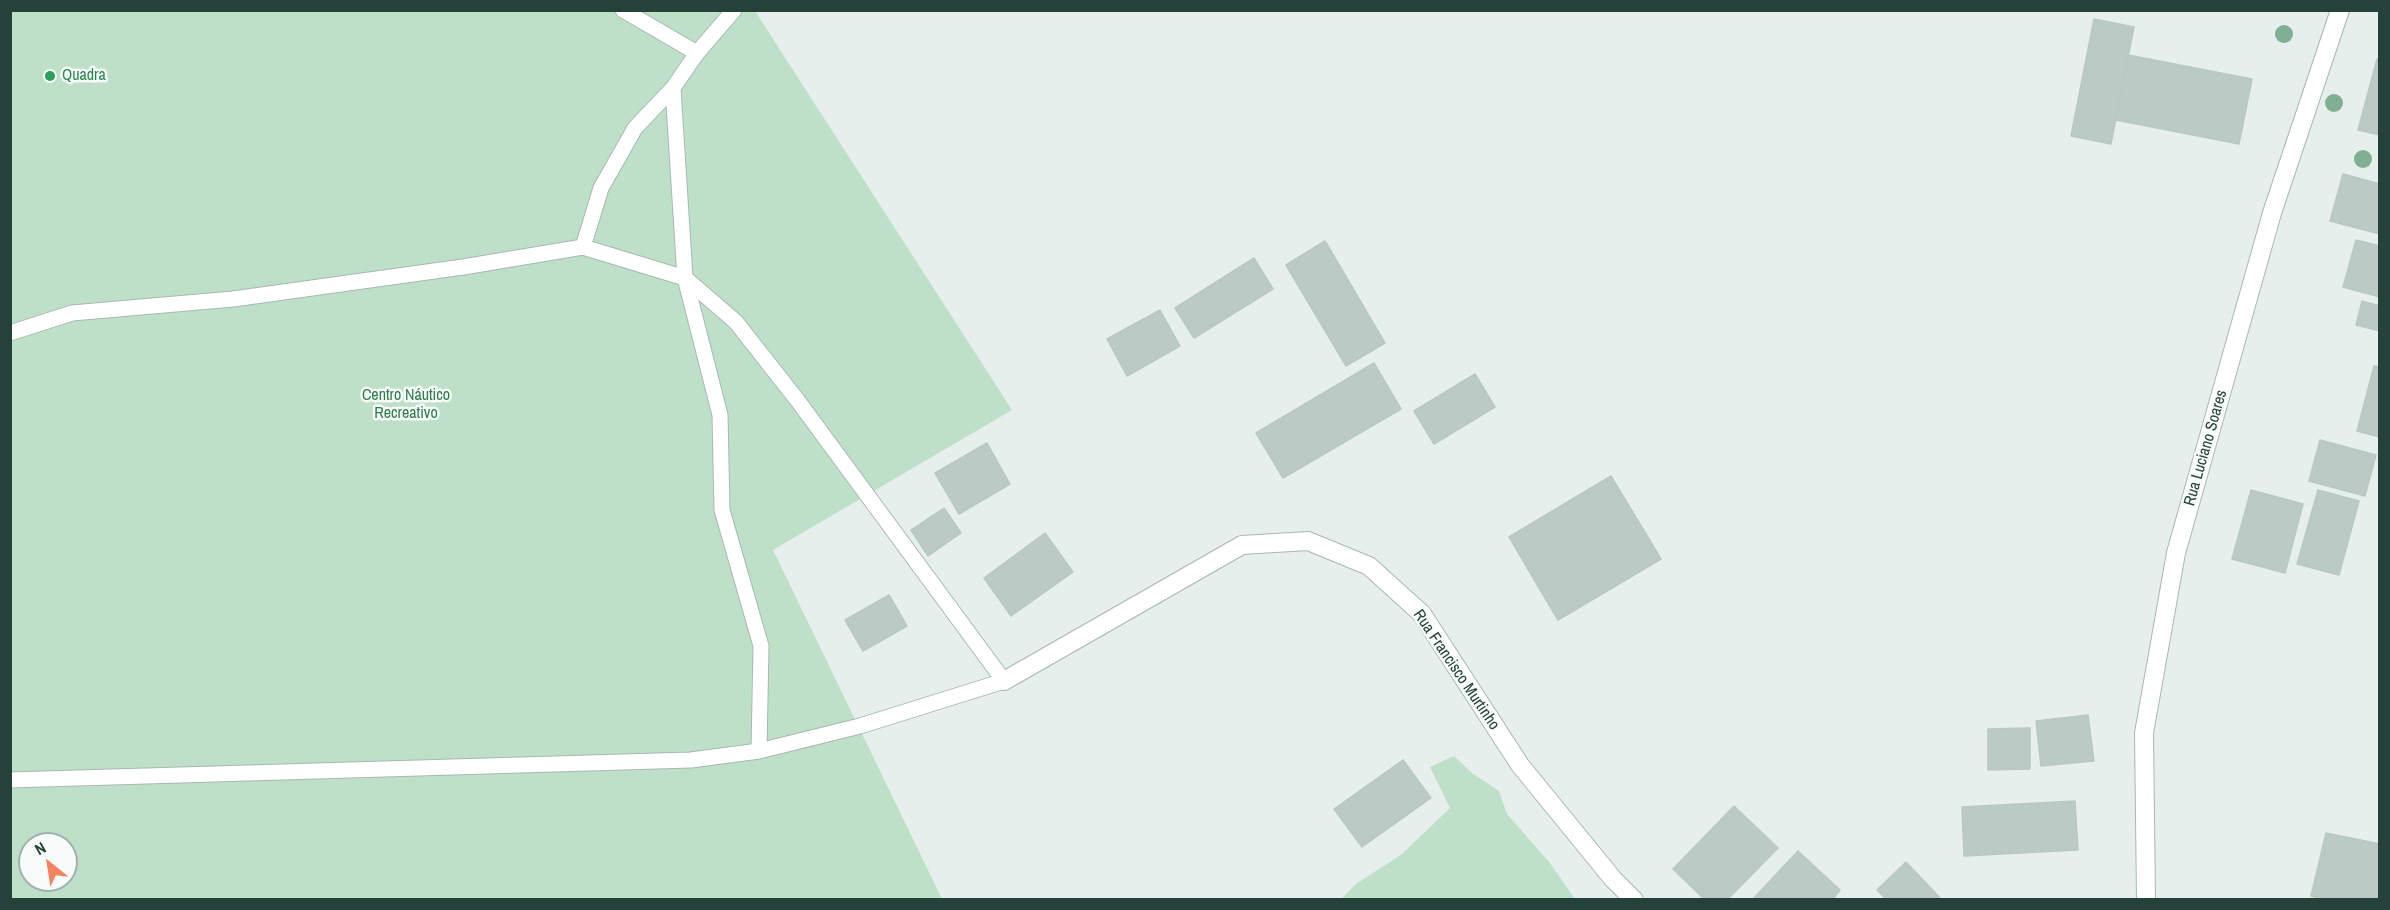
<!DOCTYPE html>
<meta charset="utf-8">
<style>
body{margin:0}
#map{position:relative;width:2390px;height:910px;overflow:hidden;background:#e6efeb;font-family:"Archivo Narrow",sans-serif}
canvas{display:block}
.frame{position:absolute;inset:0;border:12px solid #24423a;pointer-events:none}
.north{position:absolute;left:18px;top:832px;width:60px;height:60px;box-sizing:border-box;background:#f7fbf9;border:2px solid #a3b1ad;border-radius:50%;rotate:330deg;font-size:16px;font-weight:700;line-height:24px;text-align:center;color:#24423a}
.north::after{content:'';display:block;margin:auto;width:21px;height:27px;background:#f4845f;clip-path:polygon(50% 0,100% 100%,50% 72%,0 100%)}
</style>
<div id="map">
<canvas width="2390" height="910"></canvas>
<div class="frame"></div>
<div class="north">N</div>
</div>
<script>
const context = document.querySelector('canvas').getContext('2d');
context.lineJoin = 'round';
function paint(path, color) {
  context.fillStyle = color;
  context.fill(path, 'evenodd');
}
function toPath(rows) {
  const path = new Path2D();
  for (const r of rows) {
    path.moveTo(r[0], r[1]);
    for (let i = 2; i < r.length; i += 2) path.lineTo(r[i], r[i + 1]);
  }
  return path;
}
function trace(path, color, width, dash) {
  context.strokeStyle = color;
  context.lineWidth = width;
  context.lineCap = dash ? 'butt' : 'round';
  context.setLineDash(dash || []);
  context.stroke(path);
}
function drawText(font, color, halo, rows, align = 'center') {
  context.font = font + ' "Archivo Narrow",sans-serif';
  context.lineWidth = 5;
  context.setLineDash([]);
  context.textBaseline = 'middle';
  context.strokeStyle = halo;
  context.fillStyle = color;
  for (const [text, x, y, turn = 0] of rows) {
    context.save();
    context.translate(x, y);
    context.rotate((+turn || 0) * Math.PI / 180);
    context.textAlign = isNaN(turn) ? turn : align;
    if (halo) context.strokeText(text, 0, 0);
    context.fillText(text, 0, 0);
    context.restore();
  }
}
paint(toPath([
 [10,11,755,11,1012,410,773,550,942,899,11,899],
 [30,844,66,844,66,880,30,880],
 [1454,756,1472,773,1499,791,1507,814,1550,863,1575,899,1341,899,1356,884,1402,854,1450,808,1430,767]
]), '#bfe0c8');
const building = toPath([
 [2094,19,2134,27,2111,144,2071,136,2094,19],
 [2128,55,2252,79,2239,144,2116,120,2128,55],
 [2377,59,2380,60,2380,135,2358,130,2377,59],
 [2343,174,2380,184,2380,234,2330,221,2343,174],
 [2356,240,2380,246,2380,297,2343,287,2356,240],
 [1325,241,1385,343,1346,366,1286,265,1325,241],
 [1254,258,1273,289,1194,338,1175,308,1254,258],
 [2362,301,2380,306,2380,331,2356,325,2362,301],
 [1160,310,1180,346,1127,376,1107,339,1160,310],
 [1374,363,1401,409,1283,478,1256,433,1374,363],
 [2374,366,2380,367,2380,437,2357,431,2374,366],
 [1475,374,1495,407,1434,444,1414,411,1475,374],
 [2320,440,2376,455,2365,496,2309,481,2320,440],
 [987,443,1010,484,959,514,935,473,987,443],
 [1611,476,1661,559,1558,620,1509,537,1611,476],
 [2251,490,2303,504,2285,573,2232,559,2251,490],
 [2318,490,2359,501,2339,575,2297,564,2318,490],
 [944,508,961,533,928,556,911,530,944,508],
 [1045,533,1073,572,1011,616,984,578,1045,533],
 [889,595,907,626,863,651,845,620,889,595],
 [2088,715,2094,761,2041,766,2036,721,2088,715],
 [2030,728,2030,769,1988,770,1988,729,2030,728],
 [1403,760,1431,798,1362,847,1334,809,1403,760],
 [2075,801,2078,850,1964,856,1962,807,2075,801],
 [1734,806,1778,848,1727,900,1705,900,1673,869,1734,806],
 [2326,833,2380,844,2380,900,2325,900,2311,896,2326,833],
 [1798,851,1840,890,1832,900,1752,900,1798,851],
 [1906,862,1942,900,1887,900,1877,890,1906,862]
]);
paint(building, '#bbcac4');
trace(building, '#b8c9c2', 1.5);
const service = toPath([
 [623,10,697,53],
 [673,88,685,278,720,415,722,510,761,646,759,751],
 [583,247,601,188,635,128,673,88,697,53,734,10],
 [10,333,72,313,233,299,463,267,583,247,685,278,736,322,798,401,1004,681,860,726,759,751,691,760,10,780]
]);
const minor = toPath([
 [1004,681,1242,545,1308,541,1369,566,1422,614,1520,765,1613,879,1634,900],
 [2146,900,2144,733,2176,553,2272,213,2340,10]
]);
trace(service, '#a8b8b2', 17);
trace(minor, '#a8b8b2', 20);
trace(service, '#fff', 15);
trace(minor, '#fff', 18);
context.fillStyle = '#80af93';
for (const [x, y] of [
 [2284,34],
 [2334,103],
 [2363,159]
]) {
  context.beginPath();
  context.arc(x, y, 9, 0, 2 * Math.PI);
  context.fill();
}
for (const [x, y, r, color] of [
 [50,76,6,"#2e9e5b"]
]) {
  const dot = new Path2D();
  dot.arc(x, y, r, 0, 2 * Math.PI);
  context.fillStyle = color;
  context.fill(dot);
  trace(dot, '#f7fbf9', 2);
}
drawText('16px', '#27864d', '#f7fbf9', [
 ["Quadra",62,76]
], 'left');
drawText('16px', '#2d7a4b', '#f7fbf9', [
 ["Centro Náutico",406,396],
 ["Recreativo",406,414]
]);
drawText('16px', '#24423a', '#f7fbf9', [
 ["Rua Luciano Soares",2206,448,-74],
 ["Rua Francisco Murtinho",1456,670,56]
]);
</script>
